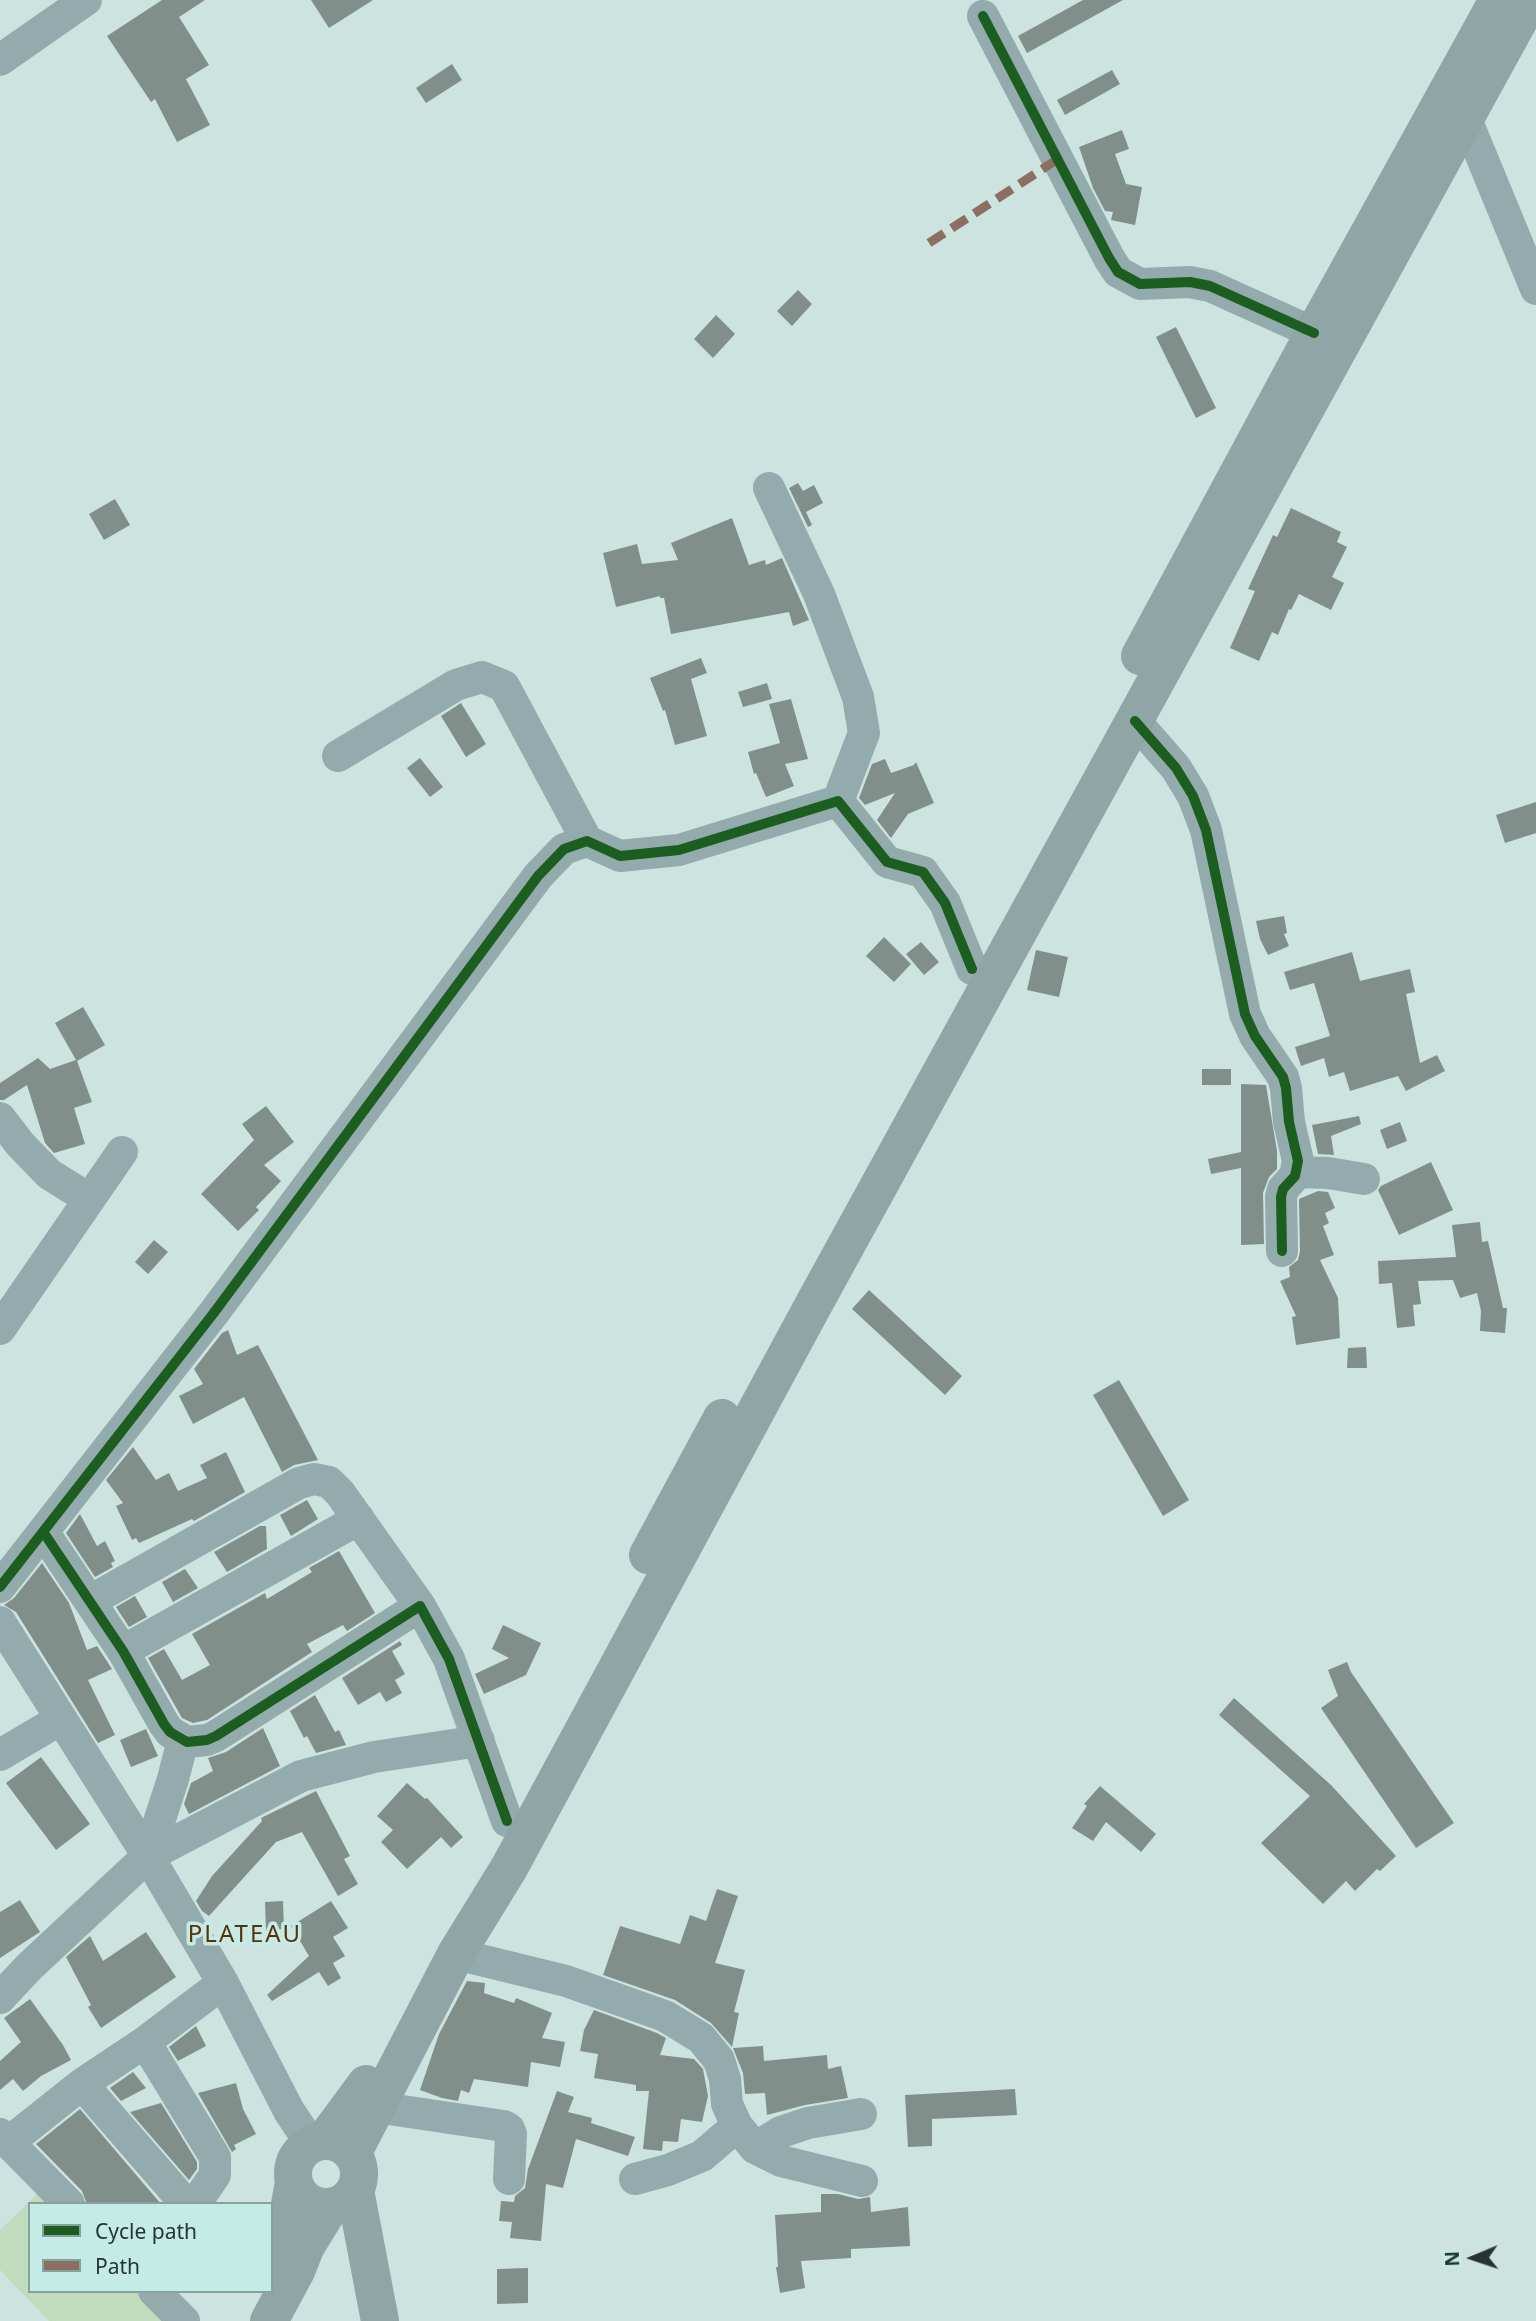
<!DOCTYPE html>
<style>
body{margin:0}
#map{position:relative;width:1536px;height:2321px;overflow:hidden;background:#cde3e0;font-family:"Noto Sans",sans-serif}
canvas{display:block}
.legend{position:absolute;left:28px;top:2202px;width:245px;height:91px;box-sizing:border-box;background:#c5ebe6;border:2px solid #85a29e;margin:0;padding:9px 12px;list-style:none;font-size:21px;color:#253432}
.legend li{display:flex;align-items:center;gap:14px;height:35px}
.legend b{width:35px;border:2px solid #85a29e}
.north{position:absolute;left:1438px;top:2223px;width:70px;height:70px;-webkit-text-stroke:5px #c5ebe6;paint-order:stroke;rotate:268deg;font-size:19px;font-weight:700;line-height:28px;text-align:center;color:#253432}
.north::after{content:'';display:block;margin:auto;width:24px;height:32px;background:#253432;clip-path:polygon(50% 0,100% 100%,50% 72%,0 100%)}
</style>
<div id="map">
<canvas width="1536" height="2321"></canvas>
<ul class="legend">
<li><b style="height:9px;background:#1b5e20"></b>Cycle path</li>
<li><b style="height:9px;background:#8d6e63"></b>Path</li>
</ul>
<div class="north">N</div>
</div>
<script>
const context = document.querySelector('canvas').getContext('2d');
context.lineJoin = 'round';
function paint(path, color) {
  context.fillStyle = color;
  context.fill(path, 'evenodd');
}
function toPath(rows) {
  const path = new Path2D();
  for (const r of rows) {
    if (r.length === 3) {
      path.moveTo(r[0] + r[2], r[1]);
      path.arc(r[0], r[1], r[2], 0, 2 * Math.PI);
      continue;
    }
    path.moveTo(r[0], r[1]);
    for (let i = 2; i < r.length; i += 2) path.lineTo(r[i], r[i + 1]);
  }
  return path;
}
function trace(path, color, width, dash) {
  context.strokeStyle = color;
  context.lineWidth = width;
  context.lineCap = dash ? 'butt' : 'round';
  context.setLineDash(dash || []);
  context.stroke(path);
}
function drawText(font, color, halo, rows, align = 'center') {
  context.font = font + ' "Noto Sans",sans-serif';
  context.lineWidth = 7;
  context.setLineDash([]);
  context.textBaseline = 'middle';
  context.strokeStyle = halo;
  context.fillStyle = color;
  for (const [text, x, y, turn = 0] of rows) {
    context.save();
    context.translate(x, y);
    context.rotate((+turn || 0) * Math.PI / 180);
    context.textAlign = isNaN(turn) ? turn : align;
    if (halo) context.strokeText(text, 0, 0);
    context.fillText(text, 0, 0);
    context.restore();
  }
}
paint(toPath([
 [42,2189,56,2204,30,2204,30,2291,139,2291,168,2321,49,2321,0,2270,0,2230]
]), '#bfddbc');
paint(toPath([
 [162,0,205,0,179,17,209,65,186,79,210,125,177,142,155,99,151,102,107,36],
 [311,0,373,0,329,28],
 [1083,0,1123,0,1027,53,1018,36],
 [452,64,462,80,426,103,416,88],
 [1112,70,1120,84,1065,115,1057,100],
 [1122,130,1129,149,1115,154,1126,184,1142,187,1135,225,1111,220,1113,212,1105,211,1093,188,1079,147],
 [798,290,812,304,792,326,777,311],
 [716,315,735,334,713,358,694,339],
 [1176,327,1216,408,1196,418,1156,337],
 [798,483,803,491,814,485,823,503,806,512,812,525,808,527,789,488],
 [115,499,130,525,104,540,89,514],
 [1291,508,1341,532,1337,542,1347,547,1332,577,1344,583,1331,610,1299,594,1291,610,1289,609,1278,635,1272,632,1259,661,1230,648,1255,591,1248,589,1273,535,1277,537],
 [732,518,749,565,765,560,766,565,782,558,809,620,793,626,789,612,671,634,664,598,660,598,660,596,616,607,603,553,637,544,642,564,678,560,671,543],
 [701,658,707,673,691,679,707,736,675,745,665,710,663,711,650,678],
 [767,683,772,699,743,707,738,692],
 [791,699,808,759,785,764,794,786,766,797,756,773,754,774,748,752,780,743,769,704],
 [461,703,486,744,466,757,441,716],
 [420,758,443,787,430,797,407,768],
 [885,759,891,773,914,765,916,762,934,803,908,814,891,838,877,820,895,793,865,805,859,798,872,764],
 [1536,802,1536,833,1505,843,1496,815],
 [1284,916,1287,933,1284,934,1289,946,1268,955,1260,939,1256,921],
 [884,937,911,964,894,982,866,956],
 [921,942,939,962,924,975,906,954],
 [1036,950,1068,957,1059,997,1027,990],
 [1352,952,1360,981,1410,969,1415,992,1406,994,1420,1063,1437,1055,1445,1071,1406,1091,1398,1076,1350,1091,1344,1072,1329,1077,1324,1058,1301,1066,1295,1047,1330,1036,1314,983,1290,990,1284,972],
 [83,1007,105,1045,77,1061,92,1102,74,1108,85,1144,54,1153,45,1143,27,1085,4,1100,0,1100,0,1083,38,1058,50,1069,76,1060,55,1023],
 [1202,1069,1231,1069,1231,1085,1202,1085],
 [1241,1084,1266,1085,1277,1151,1277,1169,1269,1177,1263,1193,1264,1244,1241,1245,1241,1168,1211,1174,1208,1159,1241,1152],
 [266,1106,294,1142,264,1165,281,1181,256,1207,259,1210,238,1231,201,1194,254,1140,242,1124],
 [1359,1116,1361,1124,1331,1136,1334,1155,1318,1154,1312,1125],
 [1400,1122,1407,1141,1387,1149,1380,1130],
 [1431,1162,1453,1210,1399,1235,1378,1190,1381,1186],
 [1318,1191,1328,1192,1335,1208,1325,1213,1329,1223,1323,1226,1334,1255,1320,1260,1338,1298,1340,1338,1296,1345,1292,1317,1296,1316,1280,1281,1290,1277,1289,1267,1298,1260,1300,1251,1299,1199],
 [1480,1222,1482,1242,1488,1241,1503,1308,1507,1308,1505,1333,1480,1331,1481,1311,1477,1293,1460,1298,1453,1280,1418,1281,1421,1304,1413,1305,1415,1326,1397,1328,1392,1283,1379,1284,1378,1261,1456,1257,1452,1225],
 [154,1240,168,1252,148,1274,135,1262],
 [869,1290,962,1376,945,1395,852,1309],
 [228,1330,237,1355,258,1345,318,1460,294,1465,282,1472,244,1397,193,1424,179,1396,203,1384,194,1369,222,1333],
 [1366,1347,1367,1368,1347,1368,1348,1348],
 [1119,1380,1189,1500,1163,1516,1093,1395],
 [133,1447,156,1480,169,1473,178,1491,207,1478,200,1465,226,1452,245,1492,194,1521,192,1519,139,1543,136,1538,132,1540,116,1506,123,1503,106,1480],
 [307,1500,318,1519,291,1536,280,1515],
 [80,1514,97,1546,105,1541,115,1561,111,1563,113,1567,95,1577,66,1533],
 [260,1526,266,1526,267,1549,227,1572,214,1552],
 [339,1551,375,1613,347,1631,343,1625,307,1644,312,1652,207,1720,193,1723,182,1718,148,1658,164,1649,182,1680,210,1665,192,1634,265,1593,267,1599,312,1572,309,1568],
 [42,1563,69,1603,87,1650,97,1646,112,1669,88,1680,115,1735,98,1743,16,1612,4,1605,14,1598],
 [185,1569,198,1588,173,1602,162,1582],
 [135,1596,147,1617,129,1627,116,1607],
 [503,1625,541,1643,526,1675,484,1694,475,1674,509,1658,492,1649],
 [400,1641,402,1645,392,1651,405,1674,395,1680,402,1693,386,1702,380,1692,358,1705,342,1678],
 [1347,1662,1351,1672,1454,1823,1416,1848,1321,1708,1338,1696,1328,1670],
 [315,1695,335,1732,339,1730,346,1745,316,1753,307,1736,304,1738,290,1711],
 [1234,1698,1331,1785,1396,1856,1380,1871,1377,1869,1355,1891,1346,1881,1323,1904,1261,1843,1310,1796,1219,1715],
 [263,1728,280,1766,189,1814,184,1804,191,1783,213,1771,208,1758,226,1752],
 [146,1729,158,1756,131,1767,120,1740],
 [41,1757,90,1824,56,1850,6,1783],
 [407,1783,425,1799,427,1798,463,1837,451,1848,441,1837,407,1869,381,1842,393,1830,377,1816],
 [1100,1786,1156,1834,1141,1852,1106,1822,1093,1841,1072,1828,1087,1806,1084,1804],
 [316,1791,350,1856,344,1859,358,1884,338,1896,302,1832,276,1842,209,1916,202,1911,196,1901,212,1876,262,1821,261,1818],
 [717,1889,738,1896,715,1963,745,1970,734,2012,739,2013,732,2047,711,2023,675,2000,603,1975,620,1926,680,1944,690,1915,706,1921],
 [20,1900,40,1932,0,1958,0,1912],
 [283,1901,284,1929,266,1930,265,1902],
 [331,1901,348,1928,333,1937,345,1956,333,1963,341,1978,328,1986,319,1972,272,2001,267,1995,309,1956,291,1926],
 [146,1932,176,1977,101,2028,88,2007,91,2005,66,1957,90,1936,103,1961],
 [467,1981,485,1983,484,1993,514,2003,516,1998,552,2013,542,2038,565,2042,560,2067,531,2062,528,2087,474,2079,469,2093,461,2090,458,2101,442,2098,420,2090,439,2034],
 [30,1999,63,2045,71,2060,41,2076,23,2091,13,2079,0,2090,0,2061,21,2042,4,2018],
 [594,2010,657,2033,666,2038,660,2055,694,2059,703,2069,708,2096,702,2122,681,2119,678,2142,663,2141,662,2151,643,2149,649,2091,636,2091,636,2085,594,2078,598,2054,580,2051,584,2030],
 [196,2026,206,2046,178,2061,169,2047],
 [763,2046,764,2061,827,2055,828,2069,841,2066,848,2098,805,2105,767,2115,765,2093,745,2094,743,2073,733,2048],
 [133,2072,146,2088,121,2101,110,2088],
 [236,2083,243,2109,256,2134,234,2145,236,2149,232,2152,198,2093],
 [1015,2089,1017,2115,932,2119,932,2146,908,2147,905,2095],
 [557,2091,574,2097,568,2112,592,2118,591,2123,635,2137,628,2156,576,2139,563,2188,546,2184,541,2241,510,2238,512,2222,499,2221,501,2201,514,2202,515,2196,525,2188,528,2169],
 [161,2103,197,2162,197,2169,189,2180,130,2112],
 [80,2109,161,2204,87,2204,82,2191,36,2144],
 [821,2194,838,2194,858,2199,870,2197,871,2212,908,2207,910,2246,851,2249,851,2258,801,2261,805,2288,780,2293,776,2267,778,2267,775,2215,821,2212],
 [528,2268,528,2303,497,2304,497,2269]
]), '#818f8b');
trace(toPath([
 [983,16,1109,258,1118,272,1140,284,1190,282,1210,286,1314,333],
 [0,60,86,0],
 [1466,119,1536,289],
 [769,488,819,594,858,697,864,733,838,801],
 [1135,721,1176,768,1193,796,1206,830,1245,1014,1255,1036,1283,1077,1286,1088,1289,1122,1298,1161,1295,1176,1283,1189,1281,1197,1282,1251],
 [338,756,456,685,482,677,504,686,587,841],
 [0,1118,20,1144,49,1174,89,1199],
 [1297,1172,1328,1173,1364,1179],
 [0,1329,122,1152],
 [44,1533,123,1651,164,1724,170,1732,187,1742,207,1740,216,1736,420,1606,449,1659,507,1821],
 [0,1587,213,1314,538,876,564,849,587,841,620,856,679,850,838,801,887,862,923,872,945,903,972,969],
 [90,1601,299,1483,314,1479,329,1482,340,1493,420,1606],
 [0,1622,148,1856,223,1983,289,2111,311,2144],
 [123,1651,359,1519],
 [0,1755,61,1719],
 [148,1856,173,1779,183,1740],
 [456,1954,566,1981,665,2016,701,2038,719,2060,725,2079,727,2104,737,2126,755,2148,781,2161,862,2181],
 [0,1998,29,1967,148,1856,301,1776,374,1757,479,1741],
 [145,2042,215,2157,215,2175,195,2204],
 [82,2084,186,2204],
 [375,2107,504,2126,509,2129,511,2134,509,2179],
 [0,2134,69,2204],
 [9,2142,82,2084,145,2042,223,1983],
 [755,2148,781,2132,808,2123,861,2114],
 [635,2179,668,2170,702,2156,737,2126],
 [154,2291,184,2321]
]), '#94abad', 32);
trace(toPath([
 [1140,656,1314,333,1498,0],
 [648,1555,722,1418],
 [324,2141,366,2084],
 [326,2174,33],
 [352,2154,456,1954,509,1868,815,1302,1530,0],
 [355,2190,380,2321],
 [271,2260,287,2221,294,2182],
 [269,2321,296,2271,306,2246,330,2207]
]), '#90a5a5', 38);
trace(toPath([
 [929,243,1058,159]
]), '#8d6e63', 9, [18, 9]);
trace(toPath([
 [983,16,1109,258,1118,272,1140,284,1190,282,1210,286,1314,333],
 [1135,721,1176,768,1193,796,1206,830,1245,1014,1255,1036,1283,1077,1286,1088,1289,1122,1298,1161,1295,1176,1283,1189,1281,1197,1282,1251],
 [44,1533,123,1651,164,1724,170,1732,187,1742,207,1740,216,1736,420,1606,449,1659,507,1821],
 [0,1587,213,1314,538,876,564,849,587,841,620,856,679,850,838,801,887,862,923,872,945,903,972,969]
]), '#1b5e20', 10);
context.letterSpacing = '2px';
drawText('24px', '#5c300a', '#c5ebe6', [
 ["PLATEAU",245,1935]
]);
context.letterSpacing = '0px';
</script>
